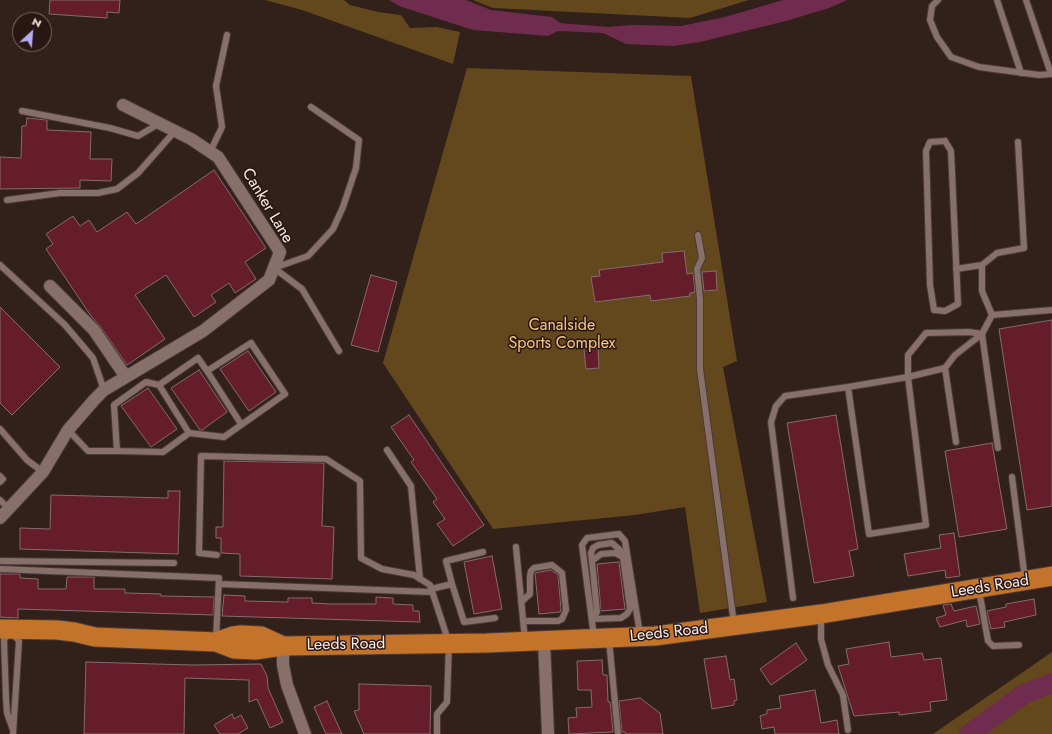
<!DOCTYPE html>
<style>
body{margin:0}
#map{position:relative;width:1052px;height:734px;overflow:hidden;background:#32201b;font-family:Jost,sans-serif}
canvas{display:block}
.north{position:absolute;left:12px;top:12px;width:40px;height:40px;box-sizing:border-box;background:#281612;border:1px solid #7c6c68;border-radius:50%;rotate:26deg;font-size:11px;font-weight:700;line-height:16px;text-align:center;color:#f9ece9}
.north::after{content:'';display:block;margin:auto;width:14px;height:18px;background:#b4acf9;clip-path:polygon(50% 0,100% 100%,50% 72%,0 100%)}
</style>
<div id="map">
<canvas width="1052" height="734"></canvas>
<div class="north">N</div>
</div>
<script>
const context = document.querySelector('canvas').getContext('2d');
context.lineJoin = 'round';
function paint(path, color) {
  context.fillStyle = color;
  context.fill(path, 'evenodd');
}
function toPath(rows) {
  const path = new Path2D();
  for (const r of rows) {
    path.moveTo(r[0], r[1]);
    for (let i = 2; i < r.length; i += 2) path.lineTo(r[i], r[i + 1]);
  }
  return path;
}
function trace(path, color, width, dash) {
  context.strokeStyle = color;
  context.lineWidth = width;
  context.lineCap = dash ? 'butt' : 'round';
  context.setLineDash(dash || []);
  context.stroke(path);
}
function drawText(font, color, halo, rows, align = 'center') {
  context.font = font + ' Jost,sans-serif';
  context.lineWidth = 3;
  context.setLineDash([]);
  context.textBaseline = 'middle';
  context.strokeStyle = halo;
  context.fillStyle = color;
  for (const [text, x, y, turn = 0] of rows) {
    context.save();
    context.translate(x, y);
    context.rotate((+turn || 0) * Math.PI / 180);
    context.textAlign = isNaN(turn) ? turn : align;
    if (halo) context.strokeText(text, 0, 0);
    context.fillText(text, 0, 0);
    context.restore();
  }
}
paint(toPath([
 [265,0,344,0,350,5,378,12,401,15,410,28,437,27,460,32,453,64,302,10],
 [473,0,749,0,690,18,493,8],
 [467,68,691,76,737,361,723,367,767,602,700,613,685,507,635,515,493,529,383,363],
 [1052,652,1052,734,933,734]
]), '#63471d');
paint(toPath([
 [389,0,466,0,491,10,552,17,560,23,608,27,633,25,681,26,725,17,783,0,847,0,829,8,786,21,700,42,673,46,626,44,603,33,558,31,548,36,473,30,399,6]
]), '#6f2c4e');
trace(toPath([
 [969,734,1024,694,1052,683]
]), '#6f2c4e', 20);
const building = toPath([
 [50,0,120,0,119,13,107,12,107,18,49,14,50,0],
 [27,118,47,120,47,130,91,132,90,159,112,159,111,181,80,180,80,188,0,189,0,157,21,158,22,126,26,126,27,118],
 [214,170,266,248,245,262,256,279,235,293,229,283,211,295,216,302,194,317,166,275,135,295,165,339,127,365,100,326,91,316,46,249,53,244,46,234,73,216,80,226,89,220,97,232,127,212,136,224,214,170],
 [684,251,687,274,693,273,695,292,690,293,690,296,651,301,650,295,595,302,591,277,600,276,599,270,663,262,662,253,684,251],
 [716,271,717,290,704,291,702,272,716,271],
 [371,275,397,282,378,352,351,345,371,275],
 [0,307,60,367,12,415,0,403,0,307],
 [1052,320,1052,506,1027,510,999,329,1052,320],
 [598,348,599,368,586,369,584,349,598,348],
 [248,351,276,392,249,411,220,369,248,351],
 [199,370,227,412,202,430,200,430,171,388,199,370],
 [148,388,177,429,151,447,121,406,148,388],
 [409,415,484,525,453,546,437,524,445,519,433,502,437,499,411,462,414,460,391,427,409,415],
 [836,415,858,549,849,551,854,576,814,583,787,423,836,415],
 [992,443,1007,529,959,537,945,451,992,443],
 [224,461,324,463,322,526,334,527,332,579,240,576,240,554,221,553,221,538,216,538,216,527,223,527,224,461],
 [168,491,180,491,178,554,20,549,20,528,50,529,51,495,168,498,168,491],
 [954,533,960,576,946,578,945,570,908,576,904,554,941,548,939,535,954,533],
 [492,556,502,609,474,614,464,562,492,556],
 [619,562,625,609,601,611,597,564,619,562],
 [551,570,558,575,561,609,560,612,539,614,535,573,551,570],
 [0,574,20,574,20,578,38,579,38,589,66,589,67,577,94,577,94,589,125,589,125,593,127,593,161,594,161,596,214,597,213,615,18,609,18,618,0,617,0,574],
 [224,595,245,596,245,601,288,602,288,598,312,598,312,603,330,604,376,604,376,597,393,598,393,604,413,605,413,611,419,611,420,622,222,616,224,595],
 [1034,599,1036,615,1004,622,1005,627,991,629,987,611,1006,607,1006,604,1034,599],
 [951,604,954,611,976,606,980,624,967,627,966,620,940,627,936,618,946,615,943,605,951,604],
 [889,642,891,657,922,653,924,660,941,658,947,700,930,702,931,711,899,715,899,712,854,716,838,666,849,664,846,649,889,642],
 [796,643,807,660,771,685,760,669,796,643],
 [726,656,730,680,734,679,737,700,734,701,734,705,712,709,704,659,726,656],
 [602,660,603,675,607,675,608,702,610,702,613,732,569,734,568,718,577,717,576,708,592,707,591,690,578,690,577,661,602,660],
 [86,662,192,665,261,664,267,676,268,688,283,722,270,728,257,699,249,702,249,680,185,678,184,734,84,734,86,662],
 [359,684,431,686,430,734,364,734,354,711,359,710,359,684],
 [815,690,821,723,837,720,839,734,775,734,774,727,762,729,760,716,767,714,767,710,781,708,779,696,815,690],
 [640,698,660,713,663,734,626,734,625,732,622,732,619,701,640,698],
 [327,701,342,734,326,734,314,707,327,701],
 [232,714,234,719,241,715,248,728,238,734,220,734,214,725,232,714]
]);
paint(building, '#651c2b');
trace(building, '#846c6f', 1);
const lane = toPath([
 [938,0,932,6,930,20,937,37,951,57,979,67,1039,75,1052,74],
 [997,0,1021,73],
 [1026,0,1051,74],
 [22,111,110,128,138,136,160,123],
 [945,141,951,151,958,304,945,311,934,310,930,285,926,151,930,142,945,141],
 [1018,142,1024,248,997,253,982,265,982,291,992,315,1052,310],
 [210,152,222,127,216,86,227,35],
 [7,200,60,193,98,193,117,189,138,173,175,131],
 [698,235,702,258,697,269,700,299,700,369,734,624],
 [0,265,65,325,93,358,104,390],
 [274,268,308,256,333,229,343,207,356,168,359,140,311,107],
 [274,268,302,289,339,351],
 [956,269,982,265],
 [992,315,982,334,998,448],
 [207,371,241,424],
 [159,385,189,433],
 [848,387,908,377,908,355,926,333,969,332,982,334],
 [0,429,27,460,43,472],
 [68,430,88,451,117,451,163,452,189,433,224,437,285,394,251,343,207,371,198,358,159,385,146,382,114,405,117,451],
 [956,442,945,368,955,355,982,334],
 [387,450,411,486,420,579],
 [0,476,3,479,0,482],
 [1012,477,1025,579],
 [0,500,9,509],
 [516,547,525,640],
 [615,553,623,557,630,609,627,614,621,618,592,619,597,612,592,561,601,554,615,553],
 [217,555,199,553,201,456,326,459,360,481,361,558,382,569,414,575,430,585,449,643,447,702,437,714,437,734],
 [0,561,174,563],
 [592,561,591,553,593,548,598,545,612,543,620,550,623,557],
 [0,569,219,578,216,639],
 [219,584,432,592],
 [452,584,446,561,483,552],
 [431,589,452,584,464,622,495,618],
 [979,590,988,641,993,646,1019,645],
 [793,598,771,422,776,406,785,396,848,387,869,534,926,525,908,377,945,368],
 [521,602,530,594,530,576,531,571,534,568,552,565,562,573,566,610,562,619,558,621,523,621],
 [821,616,821,639,828,665,843,695,848,730],
 [594,637,582,545,587,538,619,534,625,541,640,634],
 [609,640,618,734],
 [13,730,7,713,6,698,4,640,10,630,19,641,13,734]
]);
const street = toPath([
 [50,286,94,330,126,377],
 [0,518,43,472,68,430,95,399,104,390,203,331,269,280,280,252,218,157,191,139,123,105],
 [544,641,548,734],
 [283,646,283,665,287,685,305,734]
]);
const primary = toPath([
 [0,629,57,630,74,632,95,637,216,642,234,649,255,650,283,646,487,643,655,636,821,614,1052,576],
 [216,642,233,636,241,635,261,636,283,646]
]);
trace(lane, '#4a3b38', 8);
trace(street, '#4a3b38', 14);
trace(primary, '#4a3b38', 21);
trace(lane, '#876f6a', 6);
trace(street, '#876f6a', 12);
trace(primary, '#c4742a', 19);
drawText('16px', '#f9ece9', '#281612', [
 ["Canker Lane",267,206,59],
 ["Leeds Road",990,587,-9],
 ["Leeds Road",669,633,-6],
 ["Leeds Road",346,645,-1]
]);
drawText('16px', '#fbc87f', '#281612', [
 ["Canalside",562,326],
 ["Sports Complex",562,344]
]);
</script>
